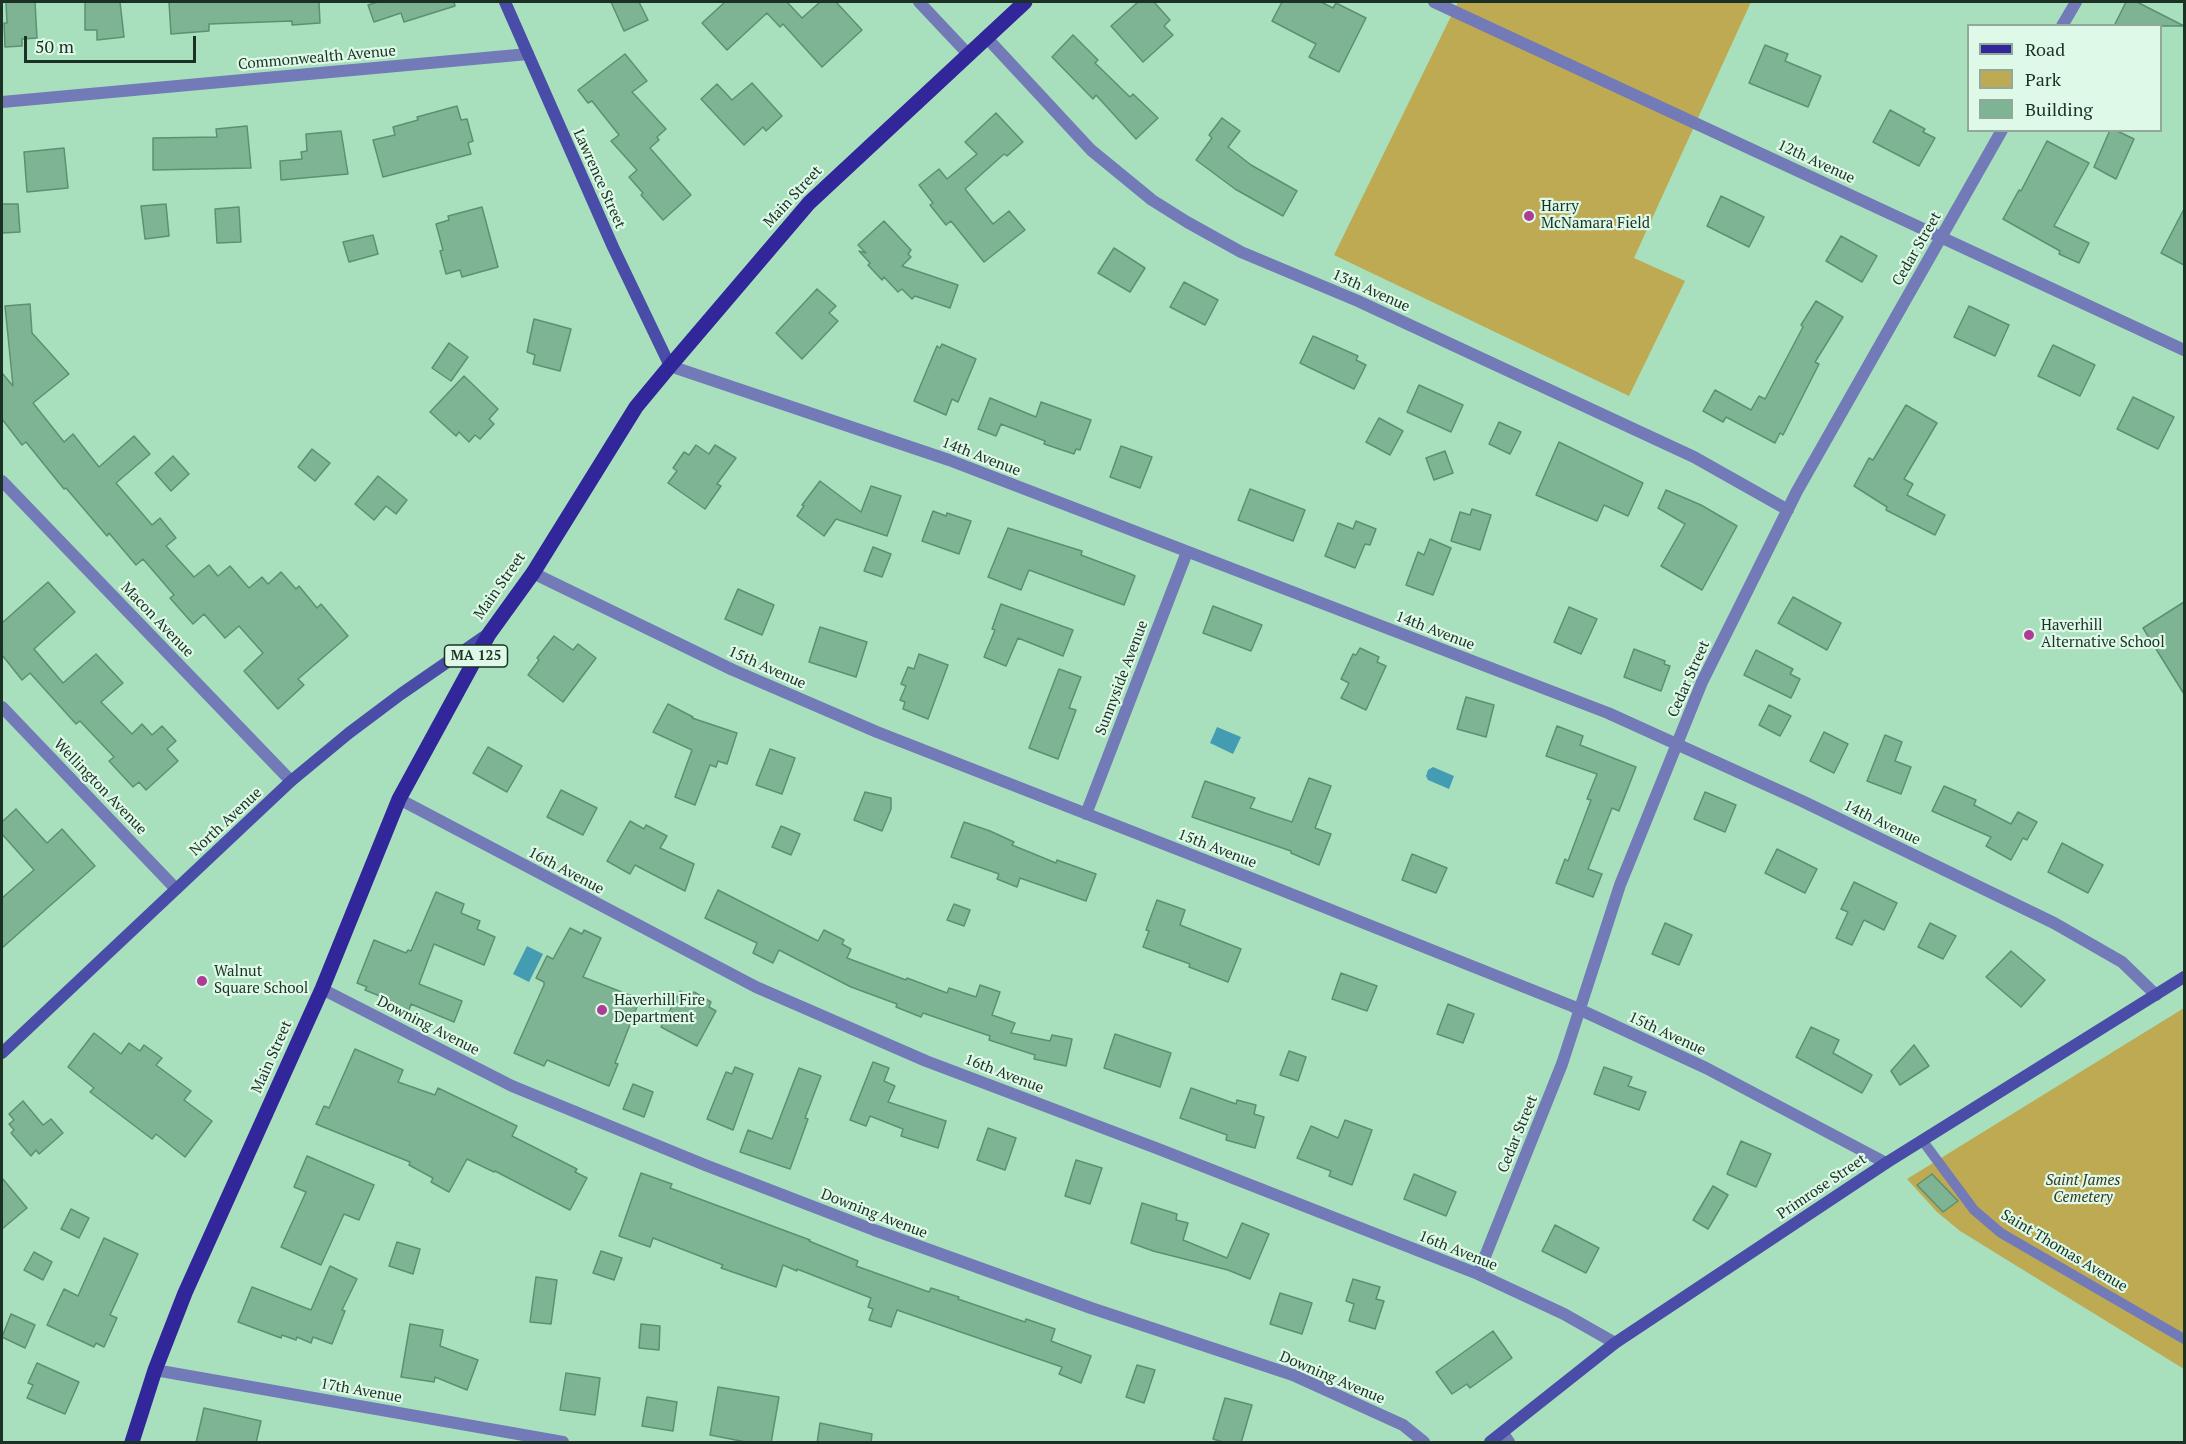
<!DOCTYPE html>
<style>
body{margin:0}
#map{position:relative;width:2186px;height:1444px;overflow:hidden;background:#a8e0bd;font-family:"PT Serif",serif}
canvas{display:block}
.frame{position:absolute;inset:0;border:3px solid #1b3124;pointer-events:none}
.legend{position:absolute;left:1967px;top:24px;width:195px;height:108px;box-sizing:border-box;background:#def9e7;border:2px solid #90a999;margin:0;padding:8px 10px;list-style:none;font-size:18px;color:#1b3124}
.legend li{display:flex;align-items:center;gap:12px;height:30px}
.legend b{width:30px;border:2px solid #90a999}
.scale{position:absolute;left:24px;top:36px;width:172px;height:27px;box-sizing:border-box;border:3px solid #1b3124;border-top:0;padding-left:8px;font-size:18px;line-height:21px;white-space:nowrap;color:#1b3124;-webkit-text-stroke:4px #def9e7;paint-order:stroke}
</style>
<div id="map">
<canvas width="2186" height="1444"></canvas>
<div class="frame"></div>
<ul class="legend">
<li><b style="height:8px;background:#31269a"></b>Road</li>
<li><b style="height:16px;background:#bdaa52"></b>Park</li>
<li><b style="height:16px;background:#7eb493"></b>Building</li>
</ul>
<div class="scale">50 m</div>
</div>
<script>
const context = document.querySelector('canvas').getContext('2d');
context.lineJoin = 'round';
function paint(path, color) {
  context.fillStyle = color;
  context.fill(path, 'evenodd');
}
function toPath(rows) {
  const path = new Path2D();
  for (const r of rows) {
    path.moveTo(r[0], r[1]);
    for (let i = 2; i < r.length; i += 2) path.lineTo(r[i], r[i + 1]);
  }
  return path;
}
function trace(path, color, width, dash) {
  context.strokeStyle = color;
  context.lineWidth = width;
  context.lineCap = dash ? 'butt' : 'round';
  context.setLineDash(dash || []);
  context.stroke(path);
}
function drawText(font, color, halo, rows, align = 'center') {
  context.font = font + ' "PT Serif",serif';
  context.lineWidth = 4.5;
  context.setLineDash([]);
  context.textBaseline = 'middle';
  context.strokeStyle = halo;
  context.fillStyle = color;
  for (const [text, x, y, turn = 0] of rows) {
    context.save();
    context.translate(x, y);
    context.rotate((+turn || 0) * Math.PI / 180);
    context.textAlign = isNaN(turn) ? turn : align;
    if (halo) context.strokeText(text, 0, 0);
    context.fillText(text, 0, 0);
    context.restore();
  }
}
paint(toPath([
 [1458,2,1751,2,1634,258,1685,281,1629,396,1334,255],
 [2184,1008,2184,1369,1960,1231,1937,1212,1907,1179]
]), '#bdaa52');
paint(toPath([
 [1217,727,1241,737,1233,754,1210,743],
 [1433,767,1454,776,1449,789,1428,780,1426,776,1428,770],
 [527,946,543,954,529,982,513,974]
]), '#449cb3');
const building = toPath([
 [6,2,35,2,37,38,22,39,22,46,5,47,4,23,7,23,6,2],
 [85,2,120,2,124,37,97,40,97,30,85,30,85,2],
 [169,2,319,2,320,23,292,25,292,21,209,24,209,31,171,34,169,2],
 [378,2,454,2,455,6,404,22,401,13,374,22,368,5,378,2],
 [611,2,639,2,648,20,624,31,611,2],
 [725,2,787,2,802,18,820,2,836,2,862,30,822,67,783,24,780,27,767,13,727,50,702,23,725,2],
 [1138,2,1154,2,1170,20,1164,26,1173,35,1143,62,1111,26,1138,2],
 [1282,2,1321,2,1333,8,1336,3,1366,18,1339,72,1309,57,1316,44,1272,21,1282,2],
 [2126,2,2137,2,2184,26,2114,26,2126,2],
 [1073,35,1098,60,1095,63,1130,97,1133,94,1158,118,1136,139,1096,95,1093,99,1052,57,1073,35],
 [1765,45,1788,54,1785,61,1821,76,1808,107,1749,83,1765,45],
 [625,54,647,81,632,92,666,129,657,137,659,140,650,148,691,195,663,220,641,195,643,193,629,177,637,170,611,141,619,135,592,101,588,103,578,90,625,54],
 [752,83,782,116,766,131,763,127,744,145,701,99,717,84,732,100,752,83],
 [457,106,461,120,467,119,473,141,468,143,471,154,383,177,373,140,395,135,393,127,418,120,417,117,457,106],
 [1890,110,1925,129,1923,132,1935,138,1919,166,1873,142,1890,110],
 [996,113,1023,142,1007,156,1004,154,965,189,993,224,1009,211,1025,230,984,262,951,221,946,225,930,205,933,203,919,185,939,169,947,179,977,154,965,142,996,113],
 [1222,118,1240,131,1228,147,1251,165,1297,191,1283,216,1235,189,1196,160,1212,138,1209,135,1222,118],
 [247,126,251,168,153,170,153,138,217,137,216,129,247,126],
 [2110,130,2115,130,2134,139,2116,179,2094,167,2110,130],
 [341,131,348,174,281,180,280,161,302,159,301,152,307,151,306,134,341,131],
 [2047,141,2089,163,2054,226,2089,243,2079,263,2059,254,2060,251,2003,219,2019,190,2021,191,2047,141],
 [64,148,68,188,27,192,24,152,64,148],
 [1721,196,1764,217,1749,247,1707,226,1721,196],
 [2,204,18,204,20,232,2,233,2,204],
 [166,204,169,236,145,239,141,206,166,204],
 [239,207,241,242,217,243,215,209,239,207],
 [482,207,498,267,462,277,460,270,446,274,440,251,443,250,436,224,449,220,448,216,482,207],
 [2184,209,2184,265,2161,253,2184,209],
 [884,221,911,250,908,254,911,257,902,266,958,285,950,308,915,296,912,299,902,289,898,292,884,277,882,280,868,265,870,263,859,251,866,253,858,245,884,221],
 [373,235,378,254,349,262,343,242,373,235],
 [1841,236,1877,256,1862,282,1826,261,1841,236],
 [1114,248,1145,268,1130,292,1098,273,1114,248],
 [1184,282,1218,300,1205,325,1170,307,1184,282],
 [817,289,836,306,829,313,838,321,802,359,776,333,817,289],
 [1816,301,1843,317,1815,362,1819,364,1783,435,1780,433,1775,443,1726,417,1723,422,1703,411,1715,390,1751,410,1759,396,1765,399,1803,327,1801,325,1816,301],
 [30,304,32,333,69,374,33,403,64,442,73,434,99,467,134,436,150,454,116,483,152,525,160,518,176,538,166,546,194,577,209,565,218,576,230,566,249,588,262,577,268,584,281,572,296,589,299,586,317,608,321,604,348,636,298,679,304,685,278,709,244,671,263,653,239,626,225,638,204,614,193,624,170,598,174,595,143,559,136,565,109,533,107,536,66,488,64,489,26,442,22,445,2,419,2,373,13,386,5,306,30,304],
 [1969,306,2009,325,1995,356,1954,337,1969,306],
 [534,319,571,329,560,371,533,364,535,355,527,352,534,319],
 [1313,336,1358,356,1356,360,1366,365,1354,389,1300,363,1313,336],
 [449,343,468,357,451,381,432,368,449,343],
 [942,344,976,359,958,402,952,399,946,415,914,401,937,346,940,348,942,344],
 [2053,345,2095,365,2080,396,2038,376,2053,345],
 [464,376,498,409,489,419,494,424,480,439,475,435,469,442,459,432,456,436,430,412,464,376],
 [1419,385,1463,405,1451,432,1407,412,1419,385],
 [2133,397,2174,417,2158,449,2117,429,2133,397],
 [990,398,1036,417,1041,402,1091,420,1080,450,1076,449,1074,454,1044,444,1045,441,1001,424,996,436,978,429,990,398],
 [1906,405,1937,423,1904,479,1913,484,1907,495,1945,515,1935,535,1886,510,1887,507,1854,486,1869,458,1873,460,1906,405],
 [1379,418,1403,431,1390,455,1366,442,1379,418],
 [1499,422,1521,432,1510,454,1489,444,1499,422],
 [1559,442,1643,483,1628,516,1604,505,1597,521,1536,495,1559,442],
 [696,445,709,454,715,445,736,458,717,484,721,486,705,509,668,483,677,471,673,468,684,452,689,455,696,445],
 [1121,446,1152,457,1140,488,1110,477,1121,446],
 [312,449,330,463,315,481,298,467,312,449],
 [1445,451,1453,473,1434,480,1426,458,1445,451],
 [173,456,189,474,171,491,155,473,173,456],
 [378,476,407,500,396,514,386,506,374,520,355,504,378,476],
 [820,481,861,512,871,486,901,496,887,536,836,519,824,536,797,516,804,506,802,505,820,481],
 [1250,489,1305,510,1293,541,1238,520,1250,489],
 [1666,490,1701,505,1737,526,1702,590,1661,566,1685,524,1658,508,1666,490],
 [1472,509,1491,515,1480,550,1451,541,1460,512,1470,515,1472,509],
 [933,511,946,516,947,513,971,521,959,554,922,541,933,511],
 [1356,521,1376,529,1370,545,1365,544,1355,568,1325,556,1338,523,1353,529,1356,521],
 [1008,528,1082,551,1081,555,1131,574,1135,576,1124,605,1029,570,1021,590,988,577,1008,528],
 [1430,539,1451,548,1433,595,1406,585,1418,552,1424,555,1430,539],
 [873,547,891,554,882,577,864,571,873,547],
 [48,582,75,612,34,649,63,683,96,654,123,683,101,702,132,734,142,724,152,735,162,726,176,741,167,749,178,761,146,790,139,782,133,787,109,761,114,757,80,721,76,724,30,673,22,680,2,655,2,623,48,582],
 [738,589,774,605,762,635,725,619,738,589],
 [1793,597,1841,623,1827,650,1778,623,1793,597],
 [2184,602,2184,694,2143,628,2184,602],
 [1001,604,1073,630,1063,656,1018,638,1006,666,984,657,995,630,992,629,1001,604],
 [1213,606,1262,625,1251,651,1203,633,1213,606],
 [1569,607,1597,619,1581,654,1554,642,1569,607],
 [820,627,867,642,856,677,809,662,820,627],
 [554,636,573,650,578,644,596,658,563,702,528,675,539,660,537,658,554,636],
 [1360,648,1379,657,1377,662,1386,666,1366,710,1341,698,1349,683,1341,679,1353,654,1356,655,1360,648],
 [1634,649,1665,661,1664,664,1670,666,1661,691,1624,677,1634,649],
 [1756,650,1793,669,1790,674,1800,679,1791,698,1744,675,1756,650],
 [919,654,948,665,928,719,903,709,905,702,900,700,906,686,901,684,908,667,914,669,919,654],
 [1059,669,1081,677,1069,708,1076,710,1058,759,1029,748,1059,669],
 [1466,697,1494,705,1486,737,1457,729,1466,697],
 [668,704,693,717,692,718,737,733,727,764,718,761,716,767,710,765,695,805,675,797,692,750,653,732,668,704],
 [1769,705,1791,716,1780,736,1759,725,1769,705],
 [1557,726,1583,736,1580,745,1636,767,1619,811,1612,808,1588,869,1602,874,1593,897,1556,883,1565,859,1568,861,1591,800,1587,799,1597,774,1546,756,1557,726],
 [1824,732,1848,744,1834,773,1810,761,1824,732],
 [1885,735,1902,742,1895,761,1911,767,1901,794,1867,781,1885,735],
 [488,747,522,766,507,792,473,773,488,747],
 [770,749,795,758,782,794,756,785,770,749],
 [1309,778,1331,786,1315,828,1331,834,1319,865,1291,853,1291,851,1192,817,1205,781,1255,798,1250,808,1292,822,1309,778],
 [1944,786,1976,800,1974,805,2011,824,2018,812,2037,822,2027,840,2023,838,2011,860,1986,846,1991,837,1932,811,1944,786],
 [561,790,597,808,583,835,547,817,561,790],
 [865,792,891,798,891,809,882,831,854,820,865,792],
 [1705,792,1736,805,1725,832,1694,819,1705,792],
 [16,809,47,843,62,829,95,866,2,948,2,898,34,870,2,834,2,822,16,809],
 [630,821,644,829,646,825,667,836,660,848,694,864,685,891,635,865,630,874,607,861,630,821],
 [964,822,990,831,1014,842,1012,845,1056,863,1057,860,1096,874,1086,901,1020,878,1017,887,997,879,999,874,951,857,964,822],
 [781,826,800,834,791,855,772,847,781,826],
 [2062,843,2103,865,2088,893,2048,872,2062,843],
 [1777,849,1817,869,1805,893,1765,873,1777,849],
 [1412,854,1447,868,1436,893,1402,880,1412,854],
 [1854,882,1897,903,1884,930,1864,920,1852,945,1836,938,1848,912,1841,909,1854,882],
 [718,890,818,941,824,930,844,940,842,944,851,949,847,958,906,980,907,978,947,993,949,988,976,997,980,985,1000,992,992,1015,1015,1023,1011,1033,1050,1041,1052,1035,1072,1039,1066,1066,1034,1059,1035,1055,989,1040,990,1036,923,1013,921,1017,896,1007,897,1004,851,987,779,950,773,963,753,953,757,943,705,918,718,890],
 [436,892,464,904,461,913,480,921,477,929,495,937,484,965,434,944,419,984,462,1001,454,1022,411,1004,409,1010,386,1002,387,999,365,990,367,987,357,983,374,940,406,953,408,950,411,951,436,892],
 [1157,900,1185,910,1180,925,1241,949,1228,982,1189,967,1190,964,1143,947,1149,931,1146,930,1157,900],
 [954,904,970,910,964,926,947,920,954,904],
 [1665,923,1692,935,1679,965,1652,954,1665,923],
 [1930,923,1956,936,1943,959,1918,947,1930,923],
 [570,928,582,934,584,930,601,938,583,977,632,996,630,1000,638,1004,615,1063,618,1064,609,1086,547,1060,544,1066,514,1053,544,985,544,982,536,978,547,956,553,959,570,928],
 [2011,951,2045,980,2021,1007,1986,977,2011,951],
 [1341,973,1377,986,1367,1011,1332,999,1341,973],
 [680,991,691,997,694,992,711,1002,709,1007,716,1011,697,1046,661,1027,680,991],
 [1448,1004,1474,1014,1463,1043,1437,1034,1448,1004],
 [1811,1027,1839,1040,1833,1053,1872,1075,1862,1093,1796,1057,1811,1027],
 [94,1033,121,1054,129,1043,140,1051,144,1045,162,1058,156,1065,191,1091,184,1100,212,1121,185,1157,156,1134,152,1139,90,1092,94,1088,68,1067,94,1033],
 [1115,1034,1171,1053,1160,1087,1104,1068,1115,1034],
 [1914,1045,1929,1066,1900,1085,1891,1071,1914,1045],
 [355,1049,403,1070,398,1082,435,1095,438,1088,517,1126,512,1136,577,1169,575,1172,587,1178,570,1210,495,1171,494,1172,467,1159,449,1192,431,1182,433,1178,409,1165,410,1162,316,1124,324,1106,329,1108,355,1049],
 [1289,1051,1306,1057,1298,1081,1280,1075,1289,1051],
 [873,1062,889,1068,884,1081,895,1086,888,1102,946,1121,938,1148,901,1136,903,1129,870,1116,866,1126,850,1120,873,1062],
 [735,1067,753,1074,733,1130,707,1119,726,1072,732,1074,735,1067],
 [1604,1067,1632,1077,1628,1086,1646,1092,1639,1110,1594,1094,1604,1067],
 [799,1068,821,1076,805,1118,808,1119,790,1169,740,1152,748,1130,772,1139,799,1068],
 [633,1084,653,1092,644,1117,623,1109,633,1084],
 [1191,1088,1236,1104,1237,1100,1256,1105,1254,1114,1264,1117,1255,1148,1226,1140,1227,1135,1180,1118,1191,1088],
 [23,1101,43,1125,51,1119,63,1133,39,1154,36,1150,31,1156,11,1133,14,1130,9,1124,14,1120,9,1114,23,1101],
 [1345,1120,1372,1130,1352,1185,1329,1176,1331,1171,1297,1158,1311,1126,1338,1138,1345,1120],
 [988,1128,1016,1138,1005,1170,977,1160,988,1128],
 [1741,1141,1771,1154,1756,1187,1727,1174,1741,1141],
 [307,1156,374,1185,359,1220,344,1214,321,1265,281,1247,306,1192,294,1187,307,1156],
 [1076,1160,1102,1168,1090,1204,1065,1196,1076,1160],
 [641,1173,672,1184,670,1188,810,1240,809,1241,858,1261,856,1266,929,1292,931,1288,959,1297,958,1299,1025,1322,1026,1319,1055,1329,1051,1341,1091,1356,1081,1383,1059,1374,1062,1367,897,1310,891,1327,869,1320,873,1309,868,1307,871,1298,797,1269,797,1271,783,1265,776,1287,721,1268,723,1265,653,1238,650,1247,619,1236,641,1173],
 [1414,1174,1456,1192,1446,1216,1404,1199,1414,1174],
 [1932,1174,1958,1201,1943,1212,1917,1185,1932,1174],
 [2,1178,27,1208,2,1229,2,1178],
 [1713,1186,1728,1195,1708,1229,1693,1220,1713,1186],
 [1142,1203,1177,1214,1176,1220,1188,1223,1183,1240,1227,1258,1242,1223,1269,1234,1250,1279,1228,1270,1153,1251,1131,1243,1142,1203],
 [71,1209,89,1218,79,1238,61,1229,71,1209],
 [1555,1225,1599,1248,1586,1273,1542,1251,1555,1225],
 [104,1238,138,1254,110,1315,117,1318,104,1347,96,1343,94,1347,47,1325,64,1289,78,1296,104,1238],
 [397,1242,420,1249,413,1274,389,1266,397,1242],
 [601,1251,622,1258,614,1280,593,1273,601,1251],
 [34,1252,52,1262,43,1280,24,1270,34,1252],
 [330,1266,357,1279,342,1310,345,1311,332,1344,313,1337,311,1343,297,1337,296,1340,282,1335,281,1338,238,1322,252,1287,311,1310,330,1266],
 [536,1277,557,1280,551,1324,530,1322,536,1277],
 [1353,1279,1380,1287,1376,1299,1384,1301,1375,1329,1349,1321,1354,1304,1346,1301,1353,1279],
 [1280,1293,1312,1303,1302,1334,1270,1324,1280,1293],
 [11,1314,35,1325,25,1348,2,1337,11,1314],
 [410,1324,443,1330,440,1346,478,1360,467,1390,435,1377,434,1382,401,1377,410,1324],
 [641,1324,660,1326,659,1350,639,1348,641,1324],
 [1493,1331,1512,1358,1470,1388,1467,1384,1452,1394,1436,1372,1493,1331],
 [37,1363,79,1382,65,1414,27,1398,33,1385,28,1383,37,1363],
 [1137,1365,1155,1370,1144,1403,1126,1397,1137,1365],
 [566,1373,600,1378,595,1415,560,1410,566,1373],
 [718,1387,779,1397,771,1443,751,1443,710,1435,718,1387],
 [647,1397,677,1402,673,1431,642,1426,647,1397],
 [1225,1398,1252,1405,1241,1443,1226,1443,1213,1439,1225,1398],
 [204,1408,261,1421,256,1443,196,1443,204,1408],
 [820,1423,872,1434,871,1443,817,1443,820,1423]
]);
paint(building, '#7eb493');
trace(building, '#5b9071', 1.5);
trace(toPath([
 [1922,1140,1974,1210,2001,1233,2184,1339]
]), '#727ab8', 10);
trace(toPath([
 [919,2,968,54],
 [1434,2,2184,350],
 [2062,26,2076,2],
 [986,37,1091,150,1152,200,1187,222,1241,252,1358,301,1694,457,1788,510],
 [2,102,528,54],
 [670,366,949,460,1608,713,1802,801,2054,923,2122,962,2156,995],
 [2,481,291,781],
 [533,573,733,670,877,732,1256,880,1572,1006,1706,1068,1886,1163],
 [2,707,176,889],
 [399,799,756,987,926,1061,1156,1148,1478,1274,1564,1314,1615,1343],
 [1086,814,1187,552],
 [322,989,512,1086,705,1165,874,1230,1091,1308,1293,1375,1403,1425,1424,1442],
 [1478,1274,1562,1064,1620,885,1702,682,1797,491,2002,130],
 [155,1370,563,1442],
 [1503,1433,1509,1442]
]), '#727ab8', 12);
trace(toPath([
 [505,2,613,247,670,366],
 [2,1053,291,781,349,733,401,694,488,634],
 [1490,1442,1615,1343,1886,1163,2184,977]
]), '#494da7', 12);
trace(toPath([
 [132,1442,155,1370,185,1293,322,989,399,799,489,634,533,573,636,407,670,366,809,203,1025,2]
]), '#31269a', 15);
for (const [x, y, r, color] of [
 [1529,216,6,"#ae3b95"],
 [2029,635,6,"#ae3b95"],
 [202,981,6,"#ae3b95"],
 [602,1010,6,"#ae3b95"]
]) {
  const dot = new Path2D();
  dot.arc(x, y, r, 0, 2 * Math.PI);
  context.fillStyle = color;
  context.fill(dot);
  trace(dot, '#def9e7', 2);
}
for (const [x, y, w] of [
 [476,656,63]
]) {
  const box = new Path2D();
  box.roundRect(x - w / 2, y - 11, w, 22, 4.5);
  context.fillStyle = '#def9e7';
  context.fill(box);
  trace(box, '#1b3124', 1.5);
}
drawText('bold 14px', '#1b3124', null, [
 ["MA 125",476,656]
]);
drawText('15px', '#1b3124', '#def9e7', [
 ["Commonwealth Avenue",317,58,-5],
 ["12th Avenue",1816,162,25],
 ["Lawrence Street",599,179,66],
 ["Main Street",793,197,-47],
 ["Cedar Street",1917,249,-60],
 ["13th Avenue",1371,291,24],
 ["14th Avenue",981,457,21],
 ["Main Street",500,586,-55],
 ["Macon Avenue",157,620,46],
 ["14th Avenue",1435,631,21],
 ["15th Avenue",767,668,24],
 ["Sunnyside Avenue",1122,678,-69],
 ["Cedar Street",1689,679,-66],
 ["Wellington Avenue",100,787,46],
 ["North Avenue",226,822,-43],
 ["14th Avenue",1882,823,26],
 ["15th Avenue",1217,849,21],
 ["16th Avenue",566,871,28],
 ["Downing Avenue",428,1026,27],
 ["15th Avenue",1667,1034,25],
 ["Main Street",272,1057,-66],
 ["16th Avenue",1004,1074,21],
 ["Cedar Street",1518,1134,-68],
 ["Primrose Street",1822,1187,-34],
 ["Downing Avenue",874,1214,21],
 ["16th Avenue",1458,1251,22],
 ["Saint Thomas Avenue",2064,1251,31],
 ["Downing Avenue",1332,1378,23],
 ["17th Avenue",361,1391,10]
]);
drawText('15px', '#1b3124', '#def9e7', [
 ["Harry",1541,207],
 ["McNamara Field",1541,224],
 ["Haverhill",2041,626],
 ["Alternative School",2041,643],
 ["Walnut",214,972],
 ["Square School",214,989],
 ["Haverhill Fire",614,1001],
 ["Department",614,1018]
], 'left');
drawText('italic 15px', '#3a351f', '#def9e7', [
 ["Saint James",2083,1181],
 ["Cemetery",2083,1198]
]);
</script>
